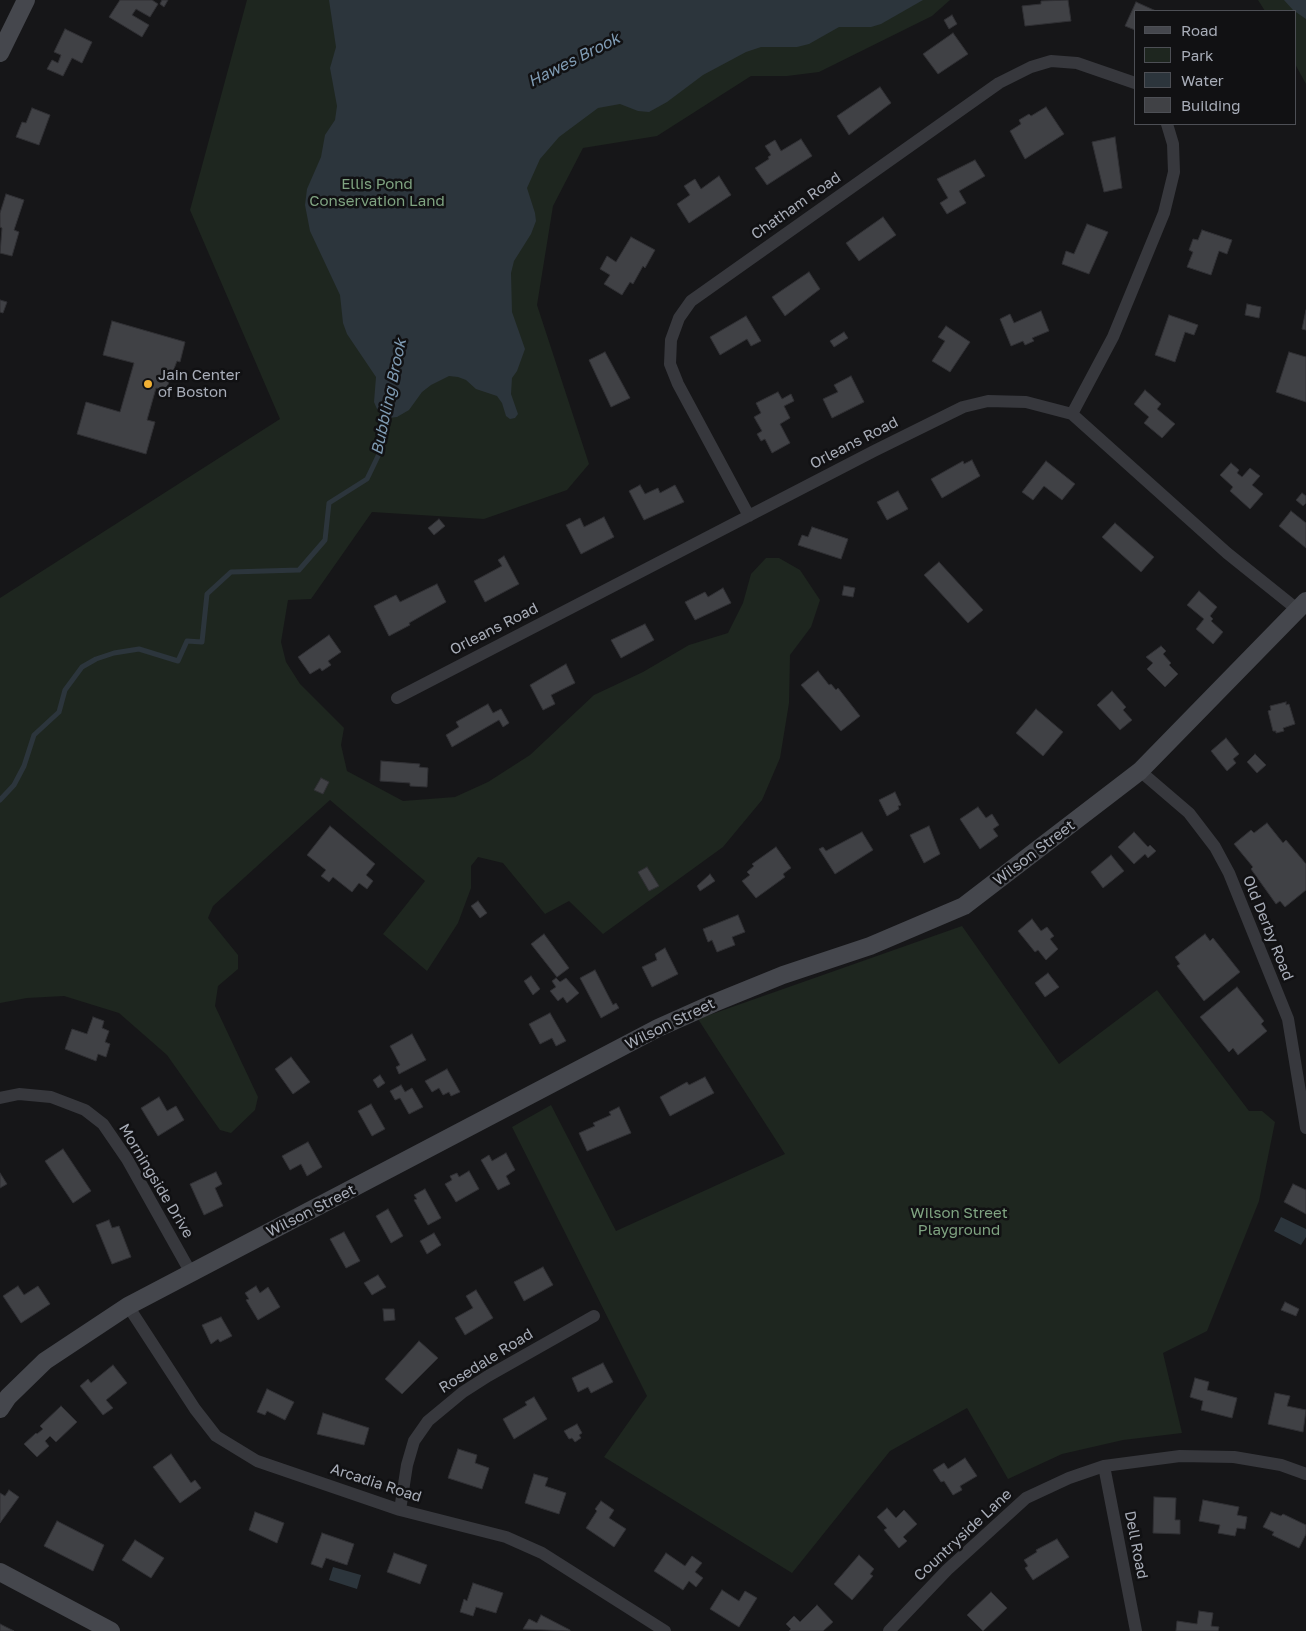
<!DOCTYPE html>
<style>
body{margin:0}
#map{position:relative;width:1306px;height:1631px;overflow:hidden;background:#161618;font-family:"Golos Text",sans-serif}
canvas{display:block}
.legend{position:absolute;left:1134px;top:10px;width:162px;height:115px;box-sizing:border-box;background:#111113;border:1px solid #4d4f55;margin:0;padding:6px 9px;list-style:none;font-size:15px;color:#a8adb8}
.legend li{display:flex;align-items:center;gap:10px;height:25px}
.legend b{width:25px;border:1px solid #4d4f55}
</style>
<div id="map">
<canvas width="1306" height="1631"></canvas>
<ul class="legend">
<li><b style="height:6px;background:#45474d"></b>Road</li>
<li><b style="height:14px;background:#1e261f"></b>Park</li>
<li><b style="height:14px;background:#2c353c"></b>Water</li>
<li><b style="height:14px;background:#404145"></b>Building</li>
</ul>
</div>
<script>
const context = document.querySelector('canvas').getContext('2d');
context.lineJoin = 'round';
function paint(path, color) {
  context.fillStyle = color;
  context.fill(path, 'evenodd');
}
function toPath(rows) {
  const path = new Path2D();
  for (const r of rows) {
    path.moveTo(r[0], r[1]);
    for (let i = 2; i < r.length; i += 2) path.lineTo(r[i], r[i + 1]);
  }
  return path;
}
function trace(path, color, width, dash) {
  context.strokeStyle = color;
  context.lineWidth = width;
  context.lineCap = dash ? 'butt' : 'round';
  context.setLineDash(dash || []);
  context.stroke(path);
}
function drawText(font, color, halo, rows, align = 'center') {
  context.font = font + ' "Golos Text",sans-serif';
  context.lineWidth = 5;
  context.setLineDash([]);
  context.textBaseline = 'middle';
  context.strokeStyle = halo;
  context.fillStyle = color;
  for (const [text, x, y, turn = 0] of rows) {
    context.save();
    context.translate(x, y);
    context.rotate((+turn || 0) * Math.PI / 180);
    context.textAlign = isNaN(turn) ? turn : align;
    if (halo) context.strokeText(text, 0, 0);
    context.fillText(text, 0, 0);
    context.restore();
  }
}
paint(toPath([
 [247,0,950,0,932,16,819,72,787,76,751,76,657,136,583,148,553,206,537,305,589,464,567,490,484,519,372,512,311,599,288,600,281,642,286,662,300,684,344,728,341,745,347,771,403,801,455,797,488,782,530,755,594,695,643,672,689,645,728,633,743,603,751,574,766,558,779,558,800,570,820,600,811,627,790,655,789,703,780,758,762,800,723,847,603,934,569,901,545,914,503,863,478,857,471,866,471,888,458,923,427,971,383,934,425,881,330,800,213,906,208,918,238,955,238,969,218,986,215,1006,258,1097,255,1110,231,1133,220,1130,167,1055,119,1013,64,996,27,998,0,1003,0,598,280,419,190,210],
 [1258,0,1306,0,1306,84,1295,64,1295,11,1265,11],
 [962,926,1059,1064,1157,990,1249,1111,1262,1111,1275,1122,1259,1201,1207,1331,1163,1353,1182,1433,1123,1440,1062,1454,1008,1479,967,1408,890,1451,792,1573,604,1457,647,1396,512,1127,551,1105,616,1231,785,1154,698,1019]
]), '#1e261f');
paint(toPath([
 [329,0,923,0,881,24,871,27,839,27,809,44,797,47,761,47,746,52,703,75,667,102,649,112,638,111,620,104,598,108,559,137,540,159,527,188,535,213,536,221,531,234,514,261,511,273,512,312,525,349,517,371,512,378,511,394,518,414,515,418,510,419,506,416,502,403,497,396,476,389,466,380,458,377,449,376,431,385,422,392,409,410,397,417,388,418,377,409,374,402,376,377,347,334,343,323,340,295,310,231,305,205,307,189,321,157,325,135,335,120,337,106,330,68,336,47],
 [1284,0,1306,0,1306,19,1293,10],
 [1281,1217,1306,1229,1306,1237,1301,1245,1274,1231],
 [333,1567,361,1575,357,1589,329,1580]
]), '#2c353c');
trace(toPath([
 [0,800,14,785,24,766,34,735,59,712,65,690,82,667,96,659,114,653,139,649,178,661,187,641,202,642,207,594,231,572,299,570,325,540,329,503,367,479,380,452,389,411]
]), '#2c353c', 5);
const building = toPath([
 [120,0,152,0,158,4,150,17,136,9,132,15,149,25,142,37,109,17,120,0],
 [162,0,168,0,164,7,160,4,162,0],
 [1068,0,1071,21,1025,26,1022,6,1041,4,1041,1,1068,0],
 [1136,2,1156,11,1135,11,1135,30,1125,26,1136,2],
 [952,15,957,24,949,29,944,20,952,15],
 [65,29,92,42,82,63,72,58,63,76,47,69,52,60,58,63,61,55,54,52,65,29],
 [953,33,968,54,938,74,923,54,953,33],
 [880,87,891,103,849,135,837,116,880,87],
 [1046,107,1064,134,1025,159,1010,131,1021,124,1019,120,1029,114,1031,116,1046,107],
 [32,108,50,115,39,145,16,137,22,122,26,123,32,108],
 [1115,137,1122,188,1104,192,1092,142,1115,137],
 [801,139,812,156,767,185,755,168,769,159,768,157,771,155,765,146,775,140,781,151,801,139],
 [975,160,985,176,959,191,966,203,947,214,940,203,948,198,937,179,975,160],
 [719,176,731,195,689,223,677,204,690,195,684,186,695,179,701,189,719,176],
 [6,194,24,200,14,230,19,232,12,256,0,253,2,228,0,227,0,213,6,194],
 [883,217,896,235,859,261,846,243,883,217],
 [1087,224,1108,232,1089,274,1062,264,1066,251,1074,254,1087,224],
 [1202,230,1232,240,1227,254,1219,251,1211,275,1187,267,1193,252,1189,250,1193,239,1198,240,1202,230],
 [631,237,655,250,645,268,643,266,633,284,630,282,622,295,604,284,610,275,600,269,607,256,616,262,631,237],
 [809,272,820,289,785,316,772,297,809,272],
 [0,300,7,302,3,313,0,312,0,300],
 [1247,304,1261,307,1259,318,1245,315,1247,304],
 [1306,310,1306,330,1302,329,1306,310],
 [1041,311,1049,331,1032,338,1034,341,1025,345,1023,341,1011,346,1000,319,1010,314,1014,323,1041,311],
 [1169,315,1198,325,1194,335,1185,332,1175,362,1155,355,1169,315],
 [746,316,761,341,751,346,747,339,720,355,710,337,746,316],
 [112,321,185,342,180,362,177,361,166,390,156,388,147,420,155,422,146,454,77,434,86,402,120,412,134,363,103,355,112,321],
 [946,326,970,342,950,372,932,361,945,341,938,337,946,326],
 [844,332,848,338,834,347,830,341,844,332],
 [605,352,630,398,611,407,589,360,605,352],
 [1289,352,1306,357,1306,402,1276,392,1289,352],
 [851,376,864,402,832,418,823,399,838,392,834,385,851,376],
 [1145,390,1161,404,1157,409,1175,424,1162,438,1144,423,1149,417,1134,404,1145,390],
 [778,392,782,399,791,394,794,401,784,406,790,418,780,424,790,443,772,453,765,439,761,441,757,434,762,431,754,417,761,413,756,403,778,392],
 [972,460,980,476,942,498,931,479,963,461,964,464,972,460],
 [1046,461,1075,484,1062,500,1044,486,1033,500,1022,492,1046,461],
 [1231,463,1239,470,1237,473,1242,477,1250,468,1260,476,1252,485,1263,494,1250,509,1230,491,1233,487,1220,475,1231,463],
 [640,485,645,494,658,488,660,493,675,485,684,502,644,520,629,491,640,485],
 [898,491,908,509,887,520,877,502,898,491],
 [1302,493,1306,496,1306,503,1303,506,1296,500,1302,493],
 [1291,511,1306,523,1306,548,1279,526,1291,511],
 [604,517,614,537,581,554,566,525,580,518,584,527,604,517],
 [439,519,445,526,434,535,428,528,439,519],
 [1115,523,1154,557,1141,572,1102,537,1115,523],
 [812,527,848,539,841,559,798,545,802,535,808,537,812,527],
 [504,556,519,584,485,602,474,581,502,566,498,560,504,556],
 [939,562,983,610,968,623,924,575,939,562],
 [437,584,446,602,409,623,410,625,389,636,374,606,396,595,400,602,437,584],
 [844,586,855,588,853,597,842,595,844,586],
 [723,588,731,603,695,620,685,602,705,592,708,597,723,588],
 [1199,591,1217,607,1210,616,1213,619,1211,621,1223,632,1213,644,1196,629,1204,619,1187,605,1199,591],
 [645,624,654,640,621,658,611,640,645,624],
 [329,635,341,652,328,661,331,665,322,671,320,668,310,674,298,657,329,635],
 [1161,646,1166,651,1163,654,1171,663,1169,665,1178,674,1165,687,1147,669,1153,663,1146,657,1161,646],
 [566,664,575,683,551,695,555,704,543,710,530,685,566,664],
 [818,671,829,685,831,684,836,690,838,688,860,716,841,731,801,685,818,671],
 [1112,691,1126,707,1123,710,1132,720,1120,730,1097,705,1112,691],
 [1286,702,1286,705,1289,704,1295,724,1283,728,1284,731,1276,733,1276,731,1273,731,1268,711,1271,710,1270,706,1286,702],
 [488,704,493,713,501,709,509,723,503,727,499,720,452,747,446,735,459,727,456,722,488,704],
 [1036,709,1063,732,1043,756,1016,733,1036,709],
 [1226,738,1239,754,1233,759,1236,763,1227,771,1211,751,1226,738],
 [1255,754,1266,765,1257,773,1247,762,1255,754],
 [381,761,420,764,419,767,428,768,427,787,410,786,410,783,380,781,381,761],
 [321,778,329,782,323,794,314,790,321,778],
 [895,792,901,805,898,806,899,809,887,816,879,800,895,792],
 [978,807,986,818,992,814,999,825,993,829,998,836,980,849,960,819,978,807],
 [1267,823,1283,843,1286,840,1306,864,1306,890,1285,907,1280,901,1276,904,1251,869,1253,867,1234,844,1251,830,1254,833,1267,823],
 [330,826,375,864,366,875,373,881,367,889,359,883,352,892,333,877,329,882,321,876,326,870,307,855,330,826],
 [929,826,940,854,924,863,910,835,929,826],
 [862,832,873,850,835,874,819,849,823,847,826,851,862,832],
 [1134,832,1148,847,1150,845,1156,851,1148,858,1145,854,1134,864,1118,847,1134,832],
 [776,847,791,868,783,874,785,877,756,898,742,881,750,875,747,872,754,866,752,864,776,847],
 [1111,855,1124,871,1103,888,1091,872,1111,855],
 [647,867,659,886,649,891,638,872,647,867],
 [710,874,715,881,700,891,697,886,710,874],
 [478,901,487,913,480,918,471,906,478,901],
 [738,915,745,932,732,937,735,945,717,952,712,940,708,942,703,929,738,915],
 [1032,919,1041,931,1047,927,1054,936,1050,939,1058,949,1046,960,1038,950,1035,952,1018,931,1032,919],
 [544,934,569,968,557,977,531,944,544,934],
 [1205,934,1210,941,1213,938,1240,972,1204,1001,1177,966,1180,964,1175,957,1205,934],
 [665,948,678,974,652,987,642,967,657,960,655,954,665,948],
 [595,970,613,1005,616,1003,619,1008,601,1018,580,978,595,970],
 [1048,973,1059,987,1045,997,1035,983,1048,973],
 [531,976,540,989,533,995,524,981,531,976],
 [556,978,560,982,566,978,579,993,567,1003,563,997,558,1001,550,991,556,987,552,981,556,978],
 [1237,987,1264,1021,1261,1024,1267,1031,1238,1055,1233,1048,1229,1052,1200,1017,1237,987],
 [550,1013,566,1041,556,1046,552,1038,540,1044,529,1024,550,1013],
 [93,1017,104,1021,102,1028,109,1031,105,1042,110,1044,106,1057,98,1054,96,1061,65,1049,72,1029,87,1034,93,1017],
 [412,1034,426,1060,399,1074,396,1067,400,1065,390,1046,412,1034],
 [291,1057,310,1082,293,1094,275,1069,291,1057],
 [447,1069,460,1092,451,1096,449,1092,443,1095,439,1088,432,1092,425,1081,447,1069],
 [380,1075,385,1083,378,1088,373,1080,380,1075],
 [705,1077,714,1093,670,1116,660,1097,687,1082,689,1085,705,1077],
 [401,1085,405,1092,412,1088,423,1107,409,1114,400,1098,395,1100,390,1091,401,1085],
 [159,1097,167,1111,176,1106,184,1120,158,1136,141,1108,159,1097],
 [371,1104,385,1129,372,1136,358,1111,371,1104],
 [619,1107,631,1133,587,1151,579,1133,595,1126,593,1123,611,1115,609,1112,619,1107],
 [308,1142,322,1167,307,1176,301,1164,290,1170,282,1156,308,1142],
 [63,1149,91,1191,73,1203,45,1161,63,1149],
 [506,1153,515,1170,506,1176,510,1184,498,1190,481,1160,489,1155,492,1161,506,1153],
 [469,1171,479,1189,456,1202,445,1184,452,1180,450,1176,457,1173,459,1177,469,1171],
 [216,1172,222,1184,215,1188,223,1206,204,1215,190,1184,216,1172],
 [0,1173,7,1184,0,1188,0,1173],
 [1293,1184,1306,1190,1306,1214,1284,1202,1293,1184],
 [425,1189,441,1218,428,1225,414,1200,417,1199,414,1195,425,1189],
 [388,1209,403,1236,391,1243,376,1216,388,1209],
 [109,1220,112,1228,119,1226,131,1257,112,1264,96,1225,109,1220],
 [344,1232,360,1261,346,1268,330,1239,344,1232],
 [434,1233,441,1245,427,1254,420,1241,434,1233],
 [543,1267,553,1285,524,1301,514,1282,543,1267],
 [378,1275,386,1287,372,1295,364,1283,378,1275],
 [18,1286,24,1295,38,1286,50,1304,21,1323,3,1296,18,1286],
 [256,1286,260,1293,268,1287,280,1307,258,1320,246,1300,249,1299,245,1293,256,1286],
 [476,1290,493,1318,465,1335,455,1318,473,1308,466,1296,476,1290],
 [1285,1302,1299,1309,1296,1316,1281,1310,1285,1302],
 [383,1309,394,1309,395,1320,384,1321,383,1309],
 [221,1317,232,1336,220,1342,218,1339,211,1344,202,1325,221,1317],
 [419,1341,438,1358,402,1394,385,1379,419,1341],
 [603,1363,613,1382,591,1393,588,1387,578,1392,572,1378,603,1363],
 [113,1365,127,1383,106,1400,113,1408,103,1415,80,1386,88,1379,91,1383,113,1365],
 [1195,1378,1209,1382,1207,1390,1237,1398,1232,1418,1201,1410,1203,1401,1190,1397,1195,1378],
 [267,1389,294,1402,285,1420,267,1411,265,1415,257,1412,267,1389],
 [1275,1393,1290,1396,1287,1406,1306,1410,1303,1432,1268,1424,1275,1393],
 [534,1397,547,1419,514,1439,503,1419,527,1405,525,1402,534,1397],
 [61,1406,77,1422,56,1442,50,1436,45,1441,49,1446,37,1457,24,1444,36,1433,37,1434,43,1429,40,1426,61,1406],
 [323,1413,369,1428,364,1445,317,1434,323,1413],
 [577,1424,582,1433,579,1435,581,1438,575,1442,572,1438,569,1439,564,1431,577,1424],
 [458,1449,477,1455,475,1463,489,1468,482,1489,448,1478,458,1449],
 [171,1454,191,1483,195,1480,201,1488,180,1503,153,1467,171,1454],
 [965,1458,977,1476,960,1486,962,1490,953,1495,944,1481,941,1482,933,1470,944,1463,948,1469,965,1458],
 [534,1474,548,1478,545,1486,566,1493,559,1514,525,1503,534,1474],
 [9,1490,19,1497,0,1523,0,1493,5,1496,9,1490],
 [1154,1497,1176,1498,1175,1520,1180,1520,1180,1534,1153,1533,1154,1497],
 [1203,1500,1239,1507,1237,1515,1247,1517,1245,1529,1237,1528,1235,1536,1218,1533,1220,1525,1199,1521,1203,1500],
 [601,1501,614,1510,609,1518,626,1529,614,1547,586,1528,597,1511,595,1509,601,1501],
 [887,1508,896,1518,904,1510,917,1524,903,1537,907,1541,899,1548,884,1530,887,1528,877,1517,887,1508],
 [255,1512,284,1523,277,1543,249,1530,255,1512],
 [1271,1512,1281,1516,1283,1514,1306,1525,1306,1534,1299,1548,1272,1535,1274,1532,1263,1527,1271,1512],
 [57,1521,104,1545,93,1571,44,1546,57,1521],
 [322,1533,354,1544,347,1565,326,1558,322,1568,311,1564,322,1533],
 [1057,1539,1069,1557,1033,1580,1025,1568,1028,1566,1024,1560,1037,1552,1036,1550,1057,1539],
 [135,1540,164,1558,151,1578,122,1560,135,1540],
 [394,1553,427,1565,420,1584,387,1572,394,1553],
 [666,1553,685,1566,692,1556,702,1563,695,1572,703,1578,696,1587,689,1581,683,1590,654,1571,666,1553],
 [859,1555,874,1569,870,1574,873,1576,852,1600,834,1584,859,1555],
 [473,1583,503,1593,496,1613,476,1607,473,1616,460,1612,464,1599,467,1601,473,1583],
 [722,1590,739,1601,745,1591,757,1598,739,1627,710,1609,722,1590],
 [991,1592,1007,1608,983,1631,967,1615,991,1592],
 [817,1605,833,1622,823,1631,789,1631,791,1629,786,1624,794,1616,800,1622,817,1605],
 [1199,1611,1213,1613,1211,1626,1219,1627,1218,1631,1176,1631,1177,1621,1197,1624,1199,1611],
 [541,1615,570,1630,570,1631,523,1629,529,1619,537,1623,541,1615],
 [0,1624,14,1631,0,1631,0,1624]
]);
paint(building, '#404145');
trace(building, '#303034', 1);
trace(toPath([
 [1072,414,1113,337,1164,213,1174,172,1173,144,1167,124],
 [749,516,678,384,670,364,671,340,679,318,691,301,999,83,1031,67,1051,61,1077,63,1135,83],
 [397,698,874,451,963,407,988,401,1026,402,1072,414,1227,553,1298,610],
 [1140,771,1189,813,1215,847,1229,873,1288,1019,1306,1128],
 [0,1098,19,1094,51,1097,85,1110,103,1124,127,1159,191,1273],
 [128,1306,195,1409,216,1436,257,1461,400,1510,506,1537,542,1553,665,1631],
 [1104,1466,1136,1631],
 [400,1510,407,1465,414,1441,428,1421,463,1392,488,1376,594,1316],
 [889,1631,947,1570,1026,1498,1069,1478,1104,1466,1180,1456,1234,1457,1281,1465,1306,1474]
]), '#37383d', 12);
trace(toPath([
 [0,53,26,0],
 [0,1409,8,1397,45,1361,128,1306,658,1028,714,1003,783,975,870,946,964,906,1140,771,1306,601],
 [0,1572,111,1631]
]), '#45474d', 18);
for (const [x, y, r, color] of [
 [148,384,5,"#f2b134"]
]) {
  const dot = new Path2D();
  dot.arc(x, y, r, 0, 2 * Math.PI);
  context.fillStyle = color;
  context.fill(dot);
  trace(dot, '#111113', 2);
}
drawText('15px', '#7fa381', '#111113', [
 ["Ellis Pond",377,184],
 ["Conservation Land",377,201],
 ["Wilson Street",959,1213],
 ["Playground",959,1230]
]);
drawText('15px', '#a8adb8', '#111113', [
 ["Chatham Road",796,206,-35],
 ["Orleans Road",854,443,-27],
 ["Orleans Road",494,629,-27],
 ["Wilson Street",1034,853,-37],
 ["Old Derby Road",1268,928,68],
 ["Wilson Street",670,1024,-26],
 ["Morningside Drive",156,1181,59],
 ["Wilson Street",311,1211,-27],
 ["Rosedale Road",486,1361,-32],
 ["Arcadia Road",376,1483,18],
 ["Countryside Lane",963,1535,-43],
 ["Dell Road",1136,1545,79]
]);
drawText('15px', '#a8adb8', '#111113', [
 ["Jain Center",158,375],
 ["of Boston",158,392]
], 'left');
drawText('italic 16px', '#7f9bb3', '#111113', [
 ["Hawes Brook",574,60,-27],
 ["Bubbling Brook",389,397,-78]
]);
</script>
